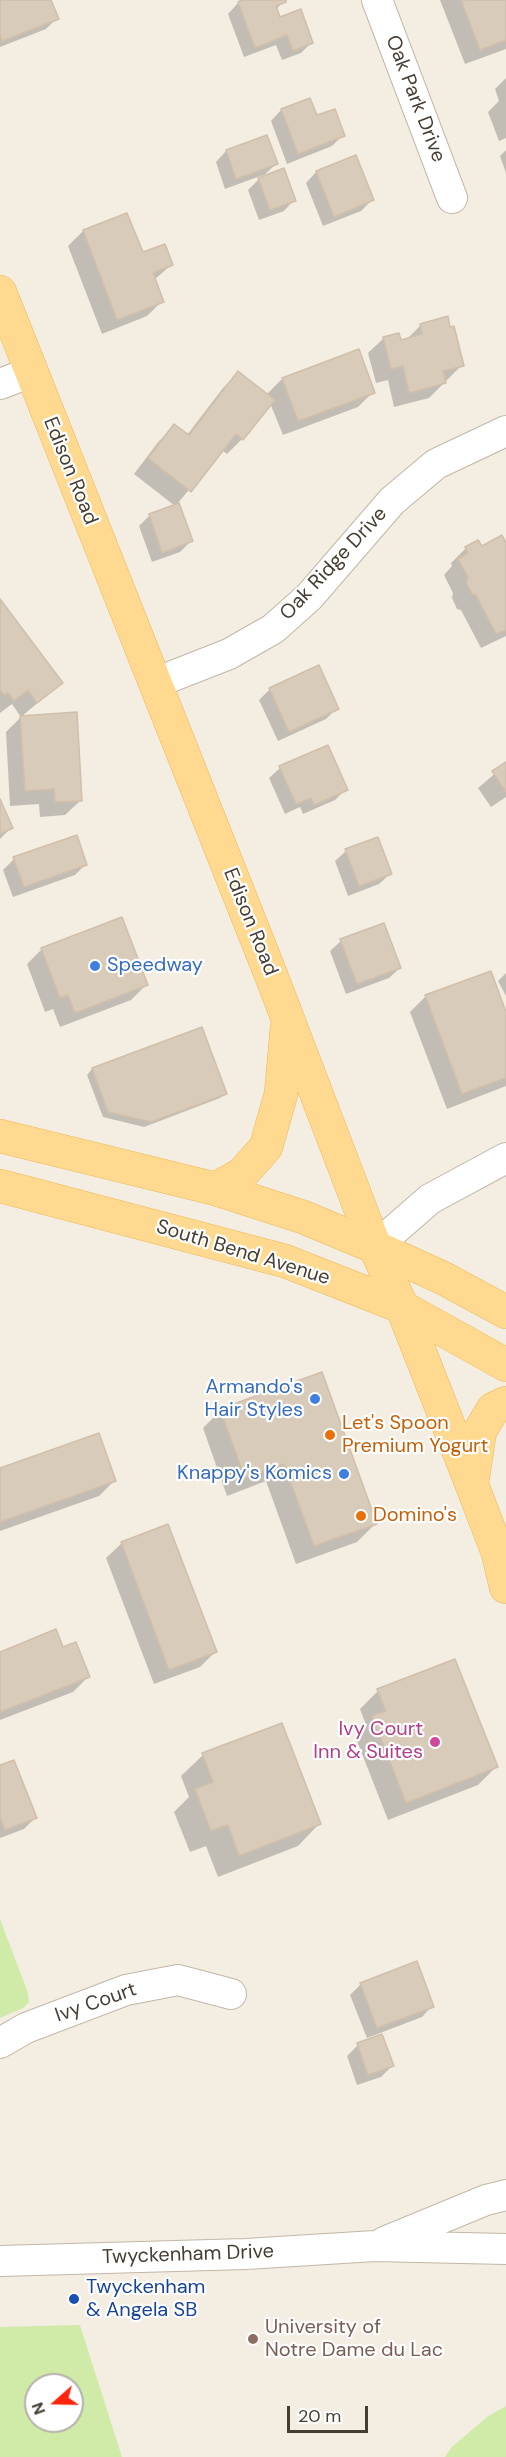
<!DOCTYPE html>
<style>
body{margin:0}
#map{position:relative;width:506px;height:2457px;overflow:hidden;background:#f3ede2;font-family:"DM Sans",sans-serif}
canvas{display:block}
.north{position:absolute;left:24px;top:2373px;width:60px;height:60px;box-sizing:border-box;background:#fff;border:2px solid #b5b1ad;border-radius:50%;rotate:250deg;font-size:16px;font-weight:700;line-height:24px;text-align:center;color:#453d32}
.north::after{content:'';display:block;margin:auto;width:21px;height:27px;background:#ff250d;clip-path:polygon(50% 0,100% 100%,50% 72%,0 100%)}
.scale{position:absolute;left:287px;top:2406px;width:81px;height:27px;box-sizing:border-box;border:3px solid #453d32;border-top:0;padding-left:8px;font-size:18px;line-height:21px;white-space:nowrap;color:#453d32;-webkit-text-stroke:4px #fff;paint-order:stroke}
</style>
<div id="map">
<canvas width="506" height="2457"></canvas>
<div class="north">N</div>
<div class="scale">20 m</div>
</div>
<script>
const context = document.querySelector('canvas').getContext('2d');
context.lineJoin = 'round';
function paint(path, color) {
  context.fillStyle = color;
  context.fill(path, 'evenodd');
}
function toPath(rows) {
  const path = new Path2D();
  for (const r of rows) {
    path.moveTo(r[0], r[1]);
    for (let i = 2; i < r.length; i += 2) path.lineTo(r[i], r[i + 1]);
  }
  return path;
}
function trace(path, color, width, dash) {
  context.strokeStyle = color;
  context.lineWidth = width;
  context.lineCap = dash ? 'butt' : 'round';
  context.setLineDash(dash || []);
  context.stroke(path);
}
function drawText(font, color, halo, rows, align = 'center') {
  context.font = font + ' "DM Sans",sans-serif';
  context.lineWidth = 4.5;
  context.setLineDash([]);
  context.textBaseline = 'middle';
  context.strokeStyle = halo;
  context.fillStyle = color;
  for (const [text, x, y, turn = 0] of rows) {
    context.save();
    context.translate(x, y);
    context.rotate((+turn || 0) * Math.PI / 180);
    context.textAlign = isNaN(turn) ? turn : align;
    if (halo) context.strokeText(text, 0, 0);
    context.fillText(text, 0, 0);
    context.restore();
  }
}
paint(toPath([
 [0,1919,28,1993,29,2002,23,2008,0,2018],
 [80,2325,122,2457,0,2457,0,2327],
 [36,2385,72,2385,72,2421,36,2421],
 [506,2406,506,2457,445,2457,452,2447,487,2417]
]), '#d0eba7');
paint(toPath([
 [0,0,50,0,57,18,46,29,0,47],
 [246,0,284,0,276,10,279,19,312,42,301,53,282,60,276,45,244,57,228,14,238,3],
 [440,0,506,0,506,49,465,64],
 [506,78,506,138,499,141,488,112,499,101,495,89],
 [309,100,316,117,343,135,332,146,287,164,271,121,281,110],
 [506,150,506,173,500,156],
 [226,151,276,164,261,178,294,200,284,211,259,220,248,190,263,175,225,189,216,162],
 [316,172,372,200,361,211,323,226,306,183],
 [127,215,142,254,171,265,154,280,162,301,147,316,102,334,68,246,83,231],
 [421,325,462,365,429,398,394,407,388,380,376,383,368,353,384,338,400,342,406,340],
 [358,351,373,392,358,407,283,435,270,403,242,439,227,454,222,450,178,503,191,541,180,552,152,562,139,526,150,515,175,506,134,474,159,441,175,426,187,435,223,388,238,373,266,395,282,379],
 [506,546,506,636,481,648,461,610,457,609,452,598,453,593,444,575,452,566,451,563,466,548],
 [0,601,61,683,21,717,81,800,65,815,40,817,39,804,10,806,6,732,21,717,12,704,0,713],
 [270,689,337,708,326,719,278,741,259,700],
 [506,764,506,797,491,807,478,788],
 [280,768,346,789,335,800,303,814,300,807,285,814,269,778],
 [0,803,11,828,0,839],
 [346,851,390,874,379,884,348,896,335,861],
 [14,859,86,864,75,875,13,897,3,870],
 [341,941,400,968,389,978,346,994,330,951],
 [42,949,146,985,131,1000,60,1027,53,1009,45,1012,27,964],
 [506,973,506,996,498,981],
 [426,996,506,1016,506,1086,447,1109,410,1012],
 [202,1029,225,1093,220,1098,144,1127,103,1117,87,1075,92,1069],
 [221,1410,375,1524,357,1542,296,1564,266,1481,227,1496,203,1428],
 [0,1470,114,1481,99,1496,0,1531],
 [122,1543,215,1652,200,1667,154,1684,106,1558],
 [62,1649,88,1677,73,1692,0,1720,0,1653],
 [378,1691,496,1767,478,1785,388,1820,355,1736,366,1725,360,1709],
 [203,1755,319,1824,298,1846,218,1877,206,1846,190,1852,174,1812,189,1797,181,1776],
 [0,1767,35,1818,24,1829,0,1838],
 [361,1984,432,2006,422,2017,367,2038,350,1995],
 [358,2045,392,2066,381,2077,357,2085,347,2056]
]), '#0003');
const building = toPath([
 [0,0,51,0,59,19,2,41,0,35,0,0],
 [242,0,286,0,286,2,276,6,280,17,301,9,313,43,293,51,287,35,255,48,238,2,242,0],
 [461,0,506,0,506,40,480,50,461,0],
 [310,98,317,115,335,109,345,136,298,154,281,109,310,98],
 [267,135,278,164,236,179,226,150,267,135],
 [356,155,374,200,334,217,316,171,356,155],
 [284,168,296,201,270,210,258,178,284,168],
 [127,213,143,252,165,244,173,265,153,273,164,302,117,320,83,230,127,213],
 [448,316,450,327,454,326,464,366,443,371,446,383,409,393,403,366,391,369,383,337,399,333,401,340,422,334,420,324,448,316],
 [359,349,375,393,298,421,282,378,359,349],
 [238,371,275,400,243,440,236,434,191,492,148,458,174,424,189,435,238,371],
 [179,503,193,541,162,553,149,514,179,503],
 [502,535,506,543,506,630,496,634,476,595,472,594,466,582,468,577,458,559,468,553,465,547,478,540,482,546,502,535],
 [0,599,63,683,37,703,28,690,14,701,8,693,4,695,0,690,0,599],
 [319,665,339,709,289,732,269,688,319,665],
 [77,712,82,801,55,802,54,789,25,791,20,716,77,712],
 [328,745,348,790,314,805,311,798,296,804,279,766,328,745],
 [506,762,506,792,492,771,506,762],
 [0,799,13,828,0,834,0,799],
 [77,835,87,865,24,887,13,857,77,835],
 [378,837,392,874,359,886,345,849,378,837],
 [122,917,148,985,75,1013,68,995,60,998,41,948,122,917],
 [384,923,401,968,357,984,340,939,384,923],
 [491,971,506,1012,506,1078,462,1094,425,995,491,971],
 [202,1027,227,1094,151,1122,108,1112,92,1068,202,1027],
 [322,1372,377,1524,314,1546,284,1464,245,1478,220,1409,322,1372],
 [99,1433,116,1481,0,1522,0,1468,99,1433],
 [168,1524,217,1652,169,1670,121,1542,168,1524],
 [56,1629,63,1647,76,1642,90,1677,0,1712,0,1652,56,1629],
 [455,1659,498,1767,406,1803,372,1716,386,1711,377,1689,455,1659],
 [282,1723,321,1824,239,1856,228,1825,211,1831,195,1789,213,1782,202,1753,282,1723],
 [14,1760,37,1818,5,1830,0,1817,0,1765,14,1760],
 [417,1961,434,2007,377,2028,360,1983,417,1961],
 [382,2034,394,2066,368,2075,357,2043,382,2034]
]);
paint(building, '#d8cbba');
trace(building, '#d1bfaa', 1.5);
const minor = toPath([
 [377,0,452,198],
 [0,384,31,372],
 [155,683,229,654,273,629,309,597,392,501,436,464,506,431],
 [375,1247,430,1199,506,1158],
 [0,2043,26,2028,126,1990,178,1980,231,1994],
 [384,2242,486,2200,506,2195],
 [0,2261,246,2254,375,2246,506,2249]
]);
const major = toPath([
 [0,292,271,975,375,1247,402,1307,472,1485,498,1553,506,1587],
 [0,1136,216,1189,303,1217,375,1247,443,1278,506,1312],
 [0,1186,285,1261,402,1307,506,1365],
 [216,1189,242,1174,266,1147,281,1094,287,1027],
 [472,1483,480,1431,493,1409,506,1403]
]);
trace(minor, '#c2b7a7', 32);
trace(major, '#edb856', 34);
trace(minor, '#fff', 30);
trace(major, '#ffd98f', 33);
for (const [x, y, r, color] of [
 [95,966,6,"#3f7fe0"],
 [315,1399,6,"#3f7fe0"],
 [330,1435,6,"#e8710a"],
 [344,1474,6,"#3f7fe0"],
 [361,1516,6,"#e8710a"],
 [435,1742,6,"#d1479c"],
 [74,2299,6,"#1a4fb4"],
 [253,2339,6,"#8d6e63"]
]) {
  const dot = new Path2D();
  dot.arc(x, y, r, 0, 2 * Math.PI);
  context.fillStyle = color;
  context.fill(dot);
  trace(dot, '#fff', 2);
}
drawText('20px', '#453d32', '#fff', [
 ["Oak Park Drive",415,99,69],
 ["Edison Road",70,471,68],
 ["Oak Ridge Drive",334,564,-47],
 ["Edison Road",250,922,68],
 ["South Bend Avenue",243,1253,17],
 ["Ivy Court",96,2003,-19],
 ["Twyckenham Drive",188,2255,-2]
]);
drawText('20px', '#366cbe', '#fff', [
 ["Speedway",107,966,"left"],
 ["Armando's",303,1388],
 ["Hair Styles",303,1411],
 ["Knappy's Komics",332,1474]
], 'right');
drawText('20px', '#c56008', '#fff', [
 ["Let's Spoon",342,1424],
 ["Premium Yogurt",342,1447],
 ["Domino's",373,1516]
], 'left');
drawText('20px', '#b23c85', '#fff', [
 ["Ivy Court",423,1730],
 ["Inn & Suites",423,1753]
], 'right');
drawText('20px', '#164399', '#fff', [
 ["Twyckenham",86,2288],
 ["& Angela SB",86,2311]
], 'left');
drawText('20px', '#785e54', '#fff', [
 ["University of",265,2328],
 ["Notre Dame du Lac",265,2351]
], 'left');
</script>
